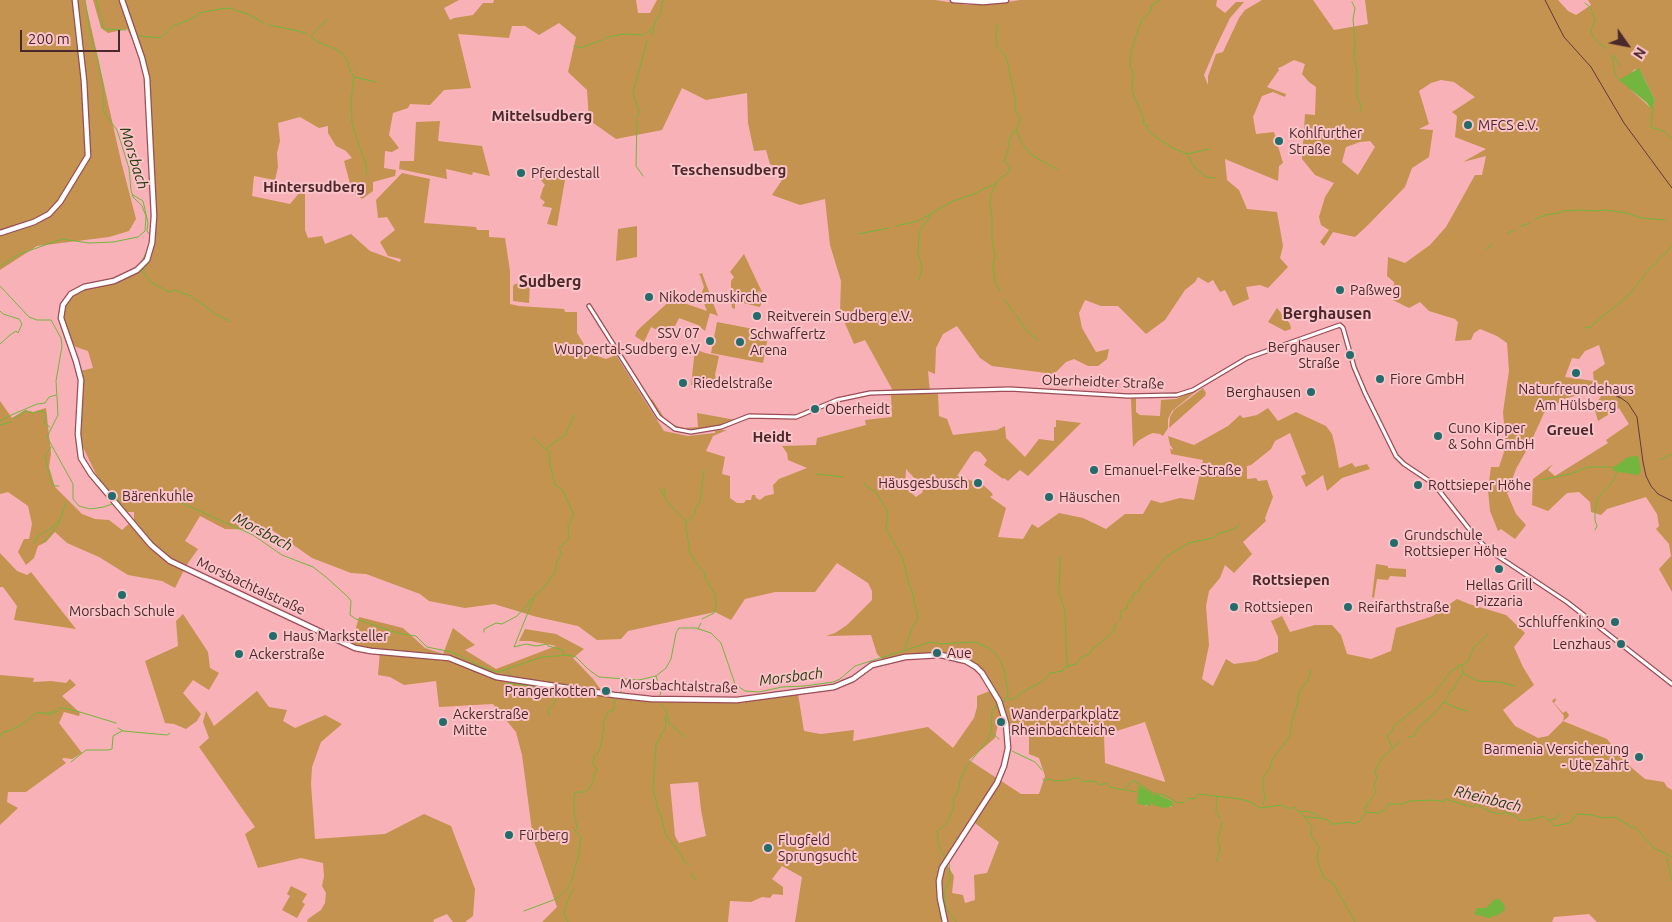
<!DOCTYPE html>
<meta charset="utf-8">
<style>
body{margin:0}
#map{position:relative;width:1672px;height:922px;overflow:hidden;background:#f8b1b7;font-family:Ubuntu,sans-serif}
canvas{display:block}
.north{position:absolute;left:1602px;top:20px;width:50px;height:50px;-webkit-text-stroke:4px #fac4c8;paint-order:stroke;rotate:123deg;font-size:14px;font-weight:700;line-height:20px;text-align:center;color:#4a282b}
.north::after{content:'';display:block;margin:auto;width:18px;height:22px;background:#4a282b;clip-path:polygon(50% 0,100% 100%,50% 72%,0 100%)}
.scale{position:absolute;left:20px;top:30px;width:100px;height:22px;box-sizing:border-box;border:2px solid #4a282b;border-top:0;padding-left:6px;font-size:15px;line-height:18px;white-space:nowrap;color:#4a282b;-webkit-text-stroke:4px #fac4c8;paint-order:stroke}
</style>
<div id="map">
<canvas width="1672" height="922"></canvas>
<div class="north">N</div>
<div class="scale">200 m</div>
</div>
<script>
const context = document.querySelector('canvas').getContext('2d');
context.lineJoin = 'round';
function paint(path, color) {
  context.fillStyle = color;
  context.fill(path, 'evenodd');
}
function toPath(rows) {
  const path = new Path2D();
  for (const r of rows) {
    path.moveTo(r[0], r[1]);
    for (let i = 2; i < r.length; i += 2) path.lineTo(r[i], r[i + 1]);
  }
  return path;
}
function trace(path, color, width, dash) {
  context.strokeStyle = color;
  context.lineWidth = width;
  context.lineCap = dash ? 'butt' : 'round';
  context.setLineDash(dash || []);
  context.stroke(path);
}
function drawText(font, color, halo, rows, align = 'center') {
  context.font = font + ' Ubuntu,sans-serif';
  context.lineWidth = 4;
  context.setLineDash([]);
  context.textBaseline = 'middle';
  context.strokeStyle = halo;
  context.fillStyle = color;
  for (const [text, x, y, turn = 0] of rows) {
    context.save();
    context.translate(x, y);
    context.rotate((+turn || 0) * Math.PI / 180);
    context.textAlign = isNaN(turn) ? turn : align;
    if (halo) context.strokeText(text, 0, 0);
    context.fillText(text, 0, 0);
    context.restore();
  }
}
paint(toPath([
 [0,0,85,0,121,161,136,219,129,231,109,237,37,246,0,270],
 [93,0,459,0,444,8,450,20,454,18,473,15,483,3,493,3,494,0,636,0,638,13,650,13,657,0,935,0,967,5,997,4,1020,0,1217,0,1216,6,1225,13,1236,2,1244,2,1230,18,1216,47,1204,75,1208,85,1208,76,1216,54,1223,52,1239,18,1245,10,1262,0,1313,0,1334,30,1368,24,1365,0,1558,0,1568,11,1576,15,1591,5,1588,0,1672,0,1672,592,1659,569,1671,556,1669,544,1656,529,1659,526,1657,514,1646,497,1607,509,1601,515,1591,512,1590,502,1579,492,1567,493,1548,511,1532,505,1533,479,1553,464,1548,470,1555,476,1608,443,1606,440,1629,424,1619,408,1598,421,1595,410,1597,402,1602,395,1606,396,1612,388,1606,388,1595,382,1598,393,1578,395,1564,399,1544,413,1530,444,1516,469,1513,477,1513,489,1507,493,1516,514,1526,525,1515,539,1501,529,1498,531,1490,511,1488,490,1491,467,1499,467,1506,446,1503,412,1509,371,1507,343,1497,336,1480,329,1474,333,1471,340,1455,341,1458,322,1455,319,1429,311,1420,302,1409,308,1393,300,1394,282,1387,276,1388,257,1405,263,1430,245,1446,227,1475,175,1482,175,1486,156,1463,162,1486,149,1455,137,1457,116,1452,112,1475,97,1454,82,1441,80,1431,83,1419,91,1429,124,1419,129,1433,130,1429,157,1412,168,1405,187,1367,226,1355,237,1333,232,1324,246,1320,242,1329,230,1321,225,1319,217,1325,197,1334,183,1315,175,1302,159,1305,114,1315,115,1316,87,1309,82,1302,74,1305,64,1294,60,1281,67,1278,68,1279,70,1267,87,1286,94,1285,97,1273,92,1262,96,1253,117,1256,134,1274,132,1283,163,1279,166,1278,181,1225,159,1227,180,1239,190,1247,209,1277,212,1283,246,1280,258,1288,267,1268,288,1260,285,1246,287,1249,299,1233,306,1225,290,1220,292,1213,280,1208,283,1198,277,1195,282,1185,290,1165,320,1146,334,1118,306,1101,306,1085,300,1079,313,1082,328,1096,352,1109,349,1107,359,1098,366,1088,366,1074,359,1066,362,1054,374,992,366,980,358,957,326,943,334,936,348,935,374,928,371,930,393,938,394,939,416,947,419,953,435,997,430,1005,426,1006,438,1025,457,1039,439,1054,441,1054,427,1056,427,1056,420,1081,423,1028,476,1020,470,1008,481,1004,478,1003,479,984,465,987,460,980,452,975,451,971,455,957,476,982,484,991,492,993,495,990,497,1006,508,998,537,1023,539,1032,524,1038,528,1059,513,1083,518,1106,529,1125,514,1143,514,1151,500,1161,503,1180,498,1194,500,1203,460,1171,454,1170,448,1172,450,1173,449,1170,445,1168,436,1194,445,1228,426,1240,415,1243,418,1257,415,1268,408,1278,421,1296,412,1326,426,1332,434,1335,446,1339,468,1352,463,1355,467,1367,464,1370,469,1342,478,1327,491,1323,475,1306,487,1301,476,1306,474,1290,433,1275,441,1271,449,1251,465,1247,466,1247,479,1256,478,1258,481,1267,480,1273,497,1265,518,1266,521,1243,542,1252,554,1234,573,1225,565,1220,578,1209,591,1206,606,1209,645,1202,679,1213,686,1226,659,1234,664,1256,661,1278,652,1278,637,1271,621,1282,616,1290,632,1315,625,1332,625,1341,635,1347,654,1371,659,1391,651,1396,628,1433,616,1457,599,1469,604,1506,615,1525,633,1514,647,1523,667,1534,685,1503,710,1515,726,1538,738,1548,736,1563,721,1564,716,1552,701,1555,698,1556,700,1554,703,1563,713,1566,711,1569,715,1568,717,1563,721,1607,739,1625,762,1645,779,1664,782,1667,787,1672,790,1672,922,1597,922,1589,914,1554,917,1552,922,795,922,802,877,782,866,772,879,783,887,783,895,773,894,770,898,762,897,751,902,730,901,728,922,542,922,557,907,533,838,522,755,516,732,493,704,439,707,436,681,404,685,390,677,378,675,380,651,351,645,359,617,403,628,425,648,443,654,453,628,475,645,465,650,496,669,556,646,530,641,519,641,525,629,556,634,584,649,573,658,593,679,604,694,639,698,737,701,798,694,804,731,821,734,854,730,853,741,928,727,953,748,974,718,977,707,977,696,990,691,1001,710,995,738,969,760,1021,794,1039,794,1045,776,1039,758,1029,754,1029,736,1024,728,1017,724,1008,727,1004,709,999,696,987,678,961,658,905,656,883,660,877,654,871,635,826,636,835,633,847,625,872,600,872,591,868,583,837,563,815,592,775,592,745,599,731,620,715,612,628,631,621,639,597,640,578,626,537,617,494,604,465,608,429,601,420,594,366,574,351,573,312,558,272,530,225,529,200,516,185,541,198,549,186,566,175,588,162,581,128,575,99,557,67,543,55,532,46,542,38,546,34,558,26,565,18,552,24,539,29,539,32,524,28,506,8,492,0,494,0,401,12,418,25,410,33,412,46,408,51,453,49,467,55,487,82,514,95,519,109,520,122,530,134,519,134,512,125,512,97,476,82,445,79,413,80,371,93,368,88,351,76,347,70,341,62,317,62,311,68,299,77,291,129,276,150,254,155,239,156,220,144,60,127,29,108,33,101,28],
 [559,23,576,37,568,72,587,90,589,120,616,139,662,130,682,88,706,100,747,93,748,123,754,151,766,150,770,164,786,174,772,195,800,205,825,199,830,245,841,281,840,312,854,344,865,340,892,389,891,396,892,417,865,420,866,425,817,438,816,445,782,446,787,453,788,460,807,468,779,479,773,485,774,494,765,496,760,500,756,498,755,495,752,495,751,500,746,500,744,503,737,503,730,498,730,476,722,474,725,457,706,451,713,436,727,430,721,430,715,431,715,433,688,436,664,431,616,355,606,359,597,356,594,352,590,354,577,333,577,312,565,312,564,309,519,306,510,304,510,271,505,238,489,237,489,230,477,230,476,227,424,223,430,179,402,173,376,200,378,218,387,217,395,230,380,242,388,256,401,259,400,262,370,251,351,234,325,244,322,236,308,238,305,230,305,186,290,204,252,196,254,176,275,180,278,167,277,153,280,141,278,123,300,117,319,128,328,126,328,133,336,146,346,151,352,158,344,161,352,191,362,199,373,191,373,182,395,176,396,170,384,168,385,151,392,152,399,148,389,135,393,113,408,108,410,104,430,105,444,90,471,88,458,34,509,38,512,26,525,26,539,35],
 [1635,69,1643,76,1655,100,1652,109,1631,90,1628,76],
 [1370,141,1375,147,1358,175,1342,162,1346,147,1360,142],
 [1599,345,1605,364,1593,372,1594,381,1565,377,1572,358,1579,359,1585,351],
 [906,469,919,483,923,492,916,497,905,487],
 [1145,722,1165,781,1165,782,1105,763,1104,735],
 [698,782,701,810,706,836,679,843,675,836,670,784],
 [1139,785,1152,794,1153,798,1159,795,1172,801,1172,807,1154,805,1152,801,1147,806,1144,805],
 [970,819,999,842,987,873,974,875,975,900,965,903,963,895,952,893,954,876,944,860],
 [440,121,438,141,482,146,490,176,473,172,472,175,446,169,447,179,399,169,400,161,414,161,416,122],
 [549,168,566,174,557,226,547,224,552,208,542,206,545,202,540,198,543,188,545,185,540,179,542,174,541,170],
 [637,226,637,257,616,261,618,229],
 [744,254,762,292,757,291,764,296,760,307,735,301,735,309,732,308,731,299,731,281,734,277,730,272],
 [702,273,718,316,710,313,705,331,698,325,679,318,670,336,651,327,644,342,635,336,637,331,641,327,672,299,707,311,701,295,704,287,700,275,698,275],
 [530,283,529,303,513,301,513,286,515,284],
 [1277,308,1290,324,1291,329,1285,331,1268,322],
 [717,322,769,332,763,363,711,353],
 [695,349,705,353,719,356,715,375,716,379,721,380,720,387,691,385],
 [1203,388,1206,393,1205,396,1169,428,1170,417,1174,410],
 [1199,389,1172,411,1168,419,1168,428,1163,436,1160,434,1153,433,1148,435,1138,441,1133,447,1131,399,1136,398,1136,412,1140,415,1160,416,1161,400,1176,399],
 [652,399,665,419,671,424,683,428,698,427,697,413,736,420,719,426,701,429,685,430,674,428,665,421,651,401],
 [0,553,17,571,27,575,31,572,76,629,14,620,17,606,3,587,0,587],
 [1376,564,1388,566,1388,568,1406,569,1406,577,1390,576,1388,580,1377,579,1374,598,1372,597],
 [183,614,208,652,210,668,219,673,209,690,193,680,183,693,201,714,197,721,186,729,174,724,165,723,145,661,178,646,176,621],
 [0,675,34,678,33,682,51,681,66,683,70,679,76,685,62,696,80,713,79,716,64,712,59,723,82,753,72,759,64,758,62,759,66,763,26,792,8,792,7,802,18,808,0,825],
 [257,691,269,707,287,710,283,721,295,728,325,715,342,724,321,742,312,767,311,784,315,839,385,834,424,814,451,826,475,889,473,916,465,922,453,922,447,914,433,920,434,922,307,922,308,919,321,910,325,903,326,893,322,886,324,876,323,863,301,858,258,868,245,834,255,827,199,747,209,738,203,722,206,711,214,726],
 [291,886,307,894,302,902,305,904,297,918,282,910,290,896,287,894]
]), '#c3934f');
paint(toPath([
 [1639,68,1655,100,1652,110,1647,103,1619,80],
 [1638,456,1641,471,1638,475,1614,471,1613,469,1613,468,1628,457],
 [1139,785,1153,794,1153,797,1155,794,1159,795,1172,801,1173,806,1164,808,1153,805,1152,802,1150,806,1138,804,1137,801],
 [1495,899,1499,899,1504,904,1505,909,1500,914,1489,918,1474,914,1477,908,1486,908]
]), '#73b53e');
trace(toPath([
 [96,0,104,29,126,30],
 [1160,0,1152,5,1150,12,1142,19,1131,52,1130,66,1133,72,1132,90,1134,97,1144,118,1143,124,1147,125,1147,129,1153,135,1173,148,1187,154,1195,168,1207,177,1215,178],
 [1352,2,1355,8,1353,19,1355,41,1354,57,1357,71,1357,97,1361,105,1360,111],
 [1585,3,1590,7,1595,20,1591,31,1593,37,1600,44,1606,48],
 [327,20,319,27,311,37,318,42,336,49,343,54,348,62,348,66,354,77,376,82],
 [269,25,299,31,307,34],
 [646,34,652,28],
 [652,35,655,22,660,15,663,0],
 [139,36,161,38,173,26,191,19,198,15,199,13,220,9,231,8,237,11,246,13,264,23],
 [604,39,608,37,623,34,644,35],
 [574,46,581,48,602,40],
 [1613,54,1620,66],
 [1612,56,1615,74,1619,79],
 [354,77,351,101,352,123,359,146,365,161,367,172,366,175],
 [1653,107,1651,127,1663,131,1672,138],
 [637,118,639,112,633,93,647,41],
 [637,121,636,166,643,176],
 [1017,130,1017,132,1022,143,1031,155,1057,169],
 [1187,154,1209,149],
 [996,184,991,194,990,205,992,218,992,239,995,256,993,266,995,281,1000,292],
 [133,195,143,201,148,223,147,231,150,235],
 [1536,219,1545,215,1559,213,1563,211,1578,210,1595,211,1606,210,1627,213,1641,218,1665,220],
 [896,226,918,221,951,202,974,194,996,183,999,179,1008,173,1010,167,1004,161,1009,147,1009,141,1014,131,1017,130,1020,118,1015,110,1016,104,1008,64,1005,55,997,47,996,39,997,24],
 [1521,226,1530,223],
 [1508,233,1515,230],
 [858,234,889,228],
 [1486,249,1493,244],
 [142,261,148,249],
 [147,265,142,271,151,282,169,292,174,290,191,296,217,315,230,321],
 [0,266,20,254,62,239,89,243,113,242,138,237,145,231,146,216,142,206,133,197,131,190,129,168,117,130,105,114,103,109,103,87,98,60,91,37,85,0],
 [919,279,922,268,918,253,919,232,931,215],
 [0,286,29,317,37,320,51,320,61,338,62,346,56,381,58,415,47,437,73,484,73,499,79,506,90,509,104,507,112,504],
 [1004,299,1014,313],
 [0,311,3,314,19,319,22,324,18,333,16,331,10,335,0,344],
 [1016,315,1026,330,1038,340],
 [1585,328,1590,327,1630,294,1645,274,1672,246],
 [9,416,37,404,45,403,49,397,56,395],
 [13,419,26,411,34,413,39,411,45,412,46,415,44,423,50,427],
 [0,421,8,417],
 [0,425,11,422],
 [533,438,549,452,550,464,555,485,562,489,574,515,568,525,569,538,559,549,562,553,557,561,555,572,545,586,535,595,514,647,526,644,536,646,547,644,548,646,563,650,564,655],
 [51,447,45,456,47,466,52,484,55,486,59,486],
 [546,449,565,435,575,415],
 [1660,460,1672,454],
 [817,474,843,477],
 [1541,480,1571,474,1588,467,1614,467],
 [865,483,865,485,876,492,888,512,886,528,903,559,909,584,911,587,918,618,911,630,905,648],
 [664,488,665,495],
 [660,489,668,503,685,520,690,554,705,574,705,578,715,594,716,606,714,613,702,619],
 [116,502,130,497,149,495,162,496,175,500,242,530,253,535,282,555,313,567,326,577,348,597,351,601,350,615,356,619,397,633,416,636,427,647,452,652,480,666,494,671,498,672,542,657,569,655,576,657,589,670,599,677,639,680,656,676,666,668,671,659,676,633,679,628,696,628,711,633,721,643,735,684,745,691,759,692,782,687,805,686,833,682,840,679,855,666,931,642,941,644,972,642,978,643,989,648,995,653,1001,662,1004,669,1008,693,1007,698,1001,703],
 [687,522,695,514,696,508,700,502,704,470],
 [1595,530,1597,526,1595,520,1595,510,1598,498,1613,481,1617,472],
 [34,543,37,537,54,526,59,520],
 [43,543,58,525,66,503],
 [1060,556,1059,594,1065,610,1067,667],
 [1119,620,1121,618,1120,612,1127,608,1128,602,1132,600,1133,594,1139,591,1142,584,1150,577,1165,558,1188,543,1213,538,1218,534,1234,529,1239,525],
 [698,629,701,623],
 [484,632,484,629,496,623,502,624,517,616,528,604,530,600,533,599],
 [507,670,510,676],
 [1463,673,1478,681,1500,682,1514,686],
 [656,676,661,691,660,695],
 [1045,680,1050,673,1063,671,1064,668,1071,665,1077,664,1080,658,1089,654,1094,647,1097,646,1113,632,1116,623],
 [508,683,556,690,557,691,555,702,548,710,549,715],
 [621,692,624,678],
 [1007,698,1013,700,1021,693,1043,681],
 [1443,702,1457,708,1468,711],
 [661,704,668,714,665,716,666,725,664,730,656,745,653,788,659,813,661,815,665,833,682,856,683,860,689,865],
 [59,708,70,709,116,723],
 [47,714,55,710],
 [667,716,670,724,685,737],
 [118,728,123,731,167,735,170,733],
 [992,733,999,739],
 [0,737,3,732,9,731,23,724,36,713,46,713,50,715,58,711],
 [1409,737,1414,736,1419,727,1436,712,1446,699,1450,691,1454,689,1456,683,1463,673,1462,665,1469,660,1473,648,1488,634],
 [1392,747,1387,736,1393,730,1394,726,1435,693,1451,671,1458,668,1458,665,1461,665],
 [1012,751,1035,762,1042,770],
 [71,762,86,750,108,750,112,749,113,736,122,731],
 [1043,779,1044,781,1049,779,1054,781,1069,780,1073,778,1079,778,1083,782,1089,781,1097,782,1100,785,1106,783,1110,787,1124,790,1131,782,1134,781,1154,793,1167,796,1176,802,1183,803,1188,798,1195,799,1198,794,1240,799,1251,802,1260,808,1282,805,1290,809,1294,807,1305,817,1319,818,1328,820,1331,824,1336,824,1349,822,1354,824,1360,821,1366,812,1378,813,1383,811,1389,804,1404,804,1409,801,1434,800,1444,802,1446,799,1471,807,1477,805,1491,812,1501,814,1505,812,1517,817,1519,820,1530,820,1544,816,1555,826,1570,823,1573,818,1578,814,1592,815,1603,818,1611,817,1617,818,1631,827,1635,827,1654,848,1672,857],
 [1126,790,1137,792],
 [1217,796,1216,812,1220,818],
 [1263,805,1265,797,1263,789,1263,778,1270,768,1272,760,1290,736,1292,721,1297,706,1299,692,1308,680,1311,670],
 [1300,812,1307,811,1318,815,1319,817],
 [1366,812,1365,808,1368,806,1367,803,1373,797,1376,790,1374,785,1377,778,1375,771,1381,759,1401,740],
 [1305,818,1312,826,1311,836,1319,847,1317,858,1323,877,1329,881,1333,883,1355,922],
 [1549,820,1555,819,1561,814],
 [1667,858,1672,881],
 [946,859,939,847,937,831,946,824,951,814,954,804,953,798,956,796,959,789,960,780,966,767,987,741,991,732,992,711,998,704],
 [949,861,950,878,944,893,946,908,956,922],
 [1216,862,1220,850,1218,839,1222,822],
 [692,873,692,877,696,879],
 [524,911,556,899,566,890,571,883,579,853,581,837,575,831,577,828,574,811,574,797,575,792,586,792,591,786,594,778,593,776,597,770,593,764,594,756,599,752,603,736,602,734,604,730,603,723,608,712,613,710,616,698],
 [568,922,564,914,566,906,571,892,574,890]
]), '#73b53e', 1);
const minor = toPath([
 [589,306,659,417,675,429,691,432,721,427,749,416,796,417,837,400,870,393,1010,389,1128,396,1177,395,1193,390,1247,358,1340,325,1343,328,1354,367,1365,393,1396,456,1404,464,1434,484,1470,530,1487,549,1567,602,1672,684]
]);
const major = toPath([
 [122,0,142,58,147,78,154,216,152,243,147,260,137,270,114,281,84,287,71,294,63,305,61,318,76,361,81,380,78,434,81,458,91,474,151,545,170,561,355,648,371,651,449,658,496,677,614,695,651,699,737,700,834,687,853,679,872,665,905,657,941,655,966,661,976,667,982,673,999,701,1006,723,1008,748,1004,766,997,783,942,868,939,881,940,898,945,922],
 [953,0,983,2,1006,0],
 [0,233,34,222,49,214,60,202,88,156,84,81,75,0]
]);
trace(minor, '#9a4d56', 5.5);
trace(major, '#9a4d56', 7);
trace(minor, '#fff', 3);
trace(major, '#fff', 4.5);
trace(toPath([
 [1545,0,1564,37,1591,67,1624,123,1672,188],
 [1596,389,1611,393,1620,398],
 [1614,393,1628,403,1637,417,1643,462,1646,476,1651,486,1658,494,1672,501]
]), '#603a3d', 1);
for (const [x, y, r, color] of [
 [1468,125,5,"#226d6c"],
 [1279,141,5,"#226d6c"],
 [521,173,5,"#226d6c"],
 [1340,290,5,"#226d6c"],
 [649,297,5,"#226d6c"],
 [757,316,5,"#226d6c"],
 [710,341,5,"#226d6c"],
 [740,342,5,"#226d6c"],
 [1350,355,5,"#226d6c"],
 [1576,373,5,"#226d6c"],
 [1380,379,5,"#226d6c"],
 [683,383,5,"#226d6c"],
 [1311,392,5,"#226d6c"],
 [815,409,5,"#226d6c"],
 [1438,436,5,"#226d6c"],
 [1094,470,5,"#226d6c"],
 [978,483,5,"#226d6c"],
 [1418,485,5,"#226d6c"],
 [112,496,5,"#226d6c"],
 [1049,497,5,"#226d6c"],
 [1394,543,5,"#226d6c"],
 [1499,569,5,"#226d6c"],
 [122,595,5,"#226d6c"],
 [1234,607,5,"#226d6c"],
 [1348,607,5,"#226d6c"],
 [1615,622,5,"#226d6c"],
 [273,636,5,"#226d6c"],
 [1621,644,5,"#226d6c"],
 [937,653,5,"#226d6c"],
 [239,654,5,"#226d6c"],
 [606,691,5,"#226d6c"],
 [443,722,5,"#226d6c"],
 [1001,722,5,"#226d6c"],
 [1639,757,5,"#226d6c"],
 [509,835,5,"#226d6c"],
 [768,848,5,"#226d6c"]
]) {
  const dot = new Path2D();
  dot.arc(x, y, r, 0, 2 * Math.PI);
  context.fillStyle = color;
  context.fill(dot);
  trace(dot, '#fac4c8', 2);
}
drawText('14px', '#4a282b', '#fac4c8', [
 ["MFCS e.V.",1478,125],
 ["Kohlfurther",1289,133],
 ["Straße",1289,149],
 ["Pferdestall",531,173],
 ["Paßweg",1350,290],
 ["Nikodemuskirche",659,297],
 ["Reitverein Sudberg e.V.",767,316],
 ["SSV 07",700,333,"right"],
 ["Wuppertal-Sudberg e.V",700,349,"right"],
 ["Schwaffertz",750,334],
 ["Arena",750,350],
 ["Berghauser",1340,347,"right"],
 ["Straße",1340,363,"right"],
 ["Fiore GmbH",1390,379],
 ["Riedelstraße",693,383],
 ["Naturfreundehaus",1576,389,"center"],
 ["Am Hülsberg",1576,405,"center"],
 ["Berghausen",1301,392,"right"],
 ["Oberheidt",825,409],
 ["Cuno Kipper",1448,428],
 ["& Sohn GmbH",1448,444],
 ["Emanuel-Felke-Straße",1104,470],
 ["Häusgesbusch",968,483,"right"],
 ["Rottsieper Höhe",1428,485],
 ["Bärenkuhle",122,496],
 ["Häuschen",1059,497],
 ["Grundschule",1404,535],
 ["Rottsieper Höhe",1404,551],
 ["Hellas Grill",1499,585,"center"],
 ["Pizzaria",1499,601,"center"],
 ["Rottsiepen",1244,607],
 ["Reifarthstraße",1358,607],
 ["Morsbach Schule",122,611,"center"],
 ["Schluffenkino",1605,622,"right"],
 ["Haus Marksteller",283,636],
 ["Lenzhaus",1611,644,"right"],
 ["Aue",947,653],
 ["Ackerstraße",249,654],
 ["Prangerkotten",596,691,"right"],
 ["Ackerstraße",453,714],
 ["Mitte",453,730],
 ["Wanderparkplatz",1011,714],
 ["Rheinbachteiche",1011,730],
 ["Barmenia Versicherung",1629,749,"right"],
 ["- Ute Zahrt",1629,765,"right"],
 ["Fürberg",519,835],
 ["Flugfeld",778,840],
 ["Sprungsucht",778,856]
], 'left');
drawText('14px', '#4a282b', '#fac4c8', [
 ["Oberheidter Straße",1103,382,2],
 ["Morsbachtalstraße",251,586,25],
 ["Morsbachtalstraße",679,686,2]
]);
drawText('bold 15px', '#4a282b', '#fac4c8', [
 ["Mittelsudberg",542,116],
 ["Teschensudberg",729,170],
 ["Hintersudberg",314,187],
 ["Greuel",1570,430],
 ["Heidt",772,437],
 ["Rottsiepen",1291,580]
]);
drawText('italic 15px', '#253f10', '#fac4c8', [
 ["Morsbach",134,158,73],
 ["Morsbach",263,532,28],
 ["Morsbach",791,677,-7],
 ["Rheinbach",1488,799,14]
]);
drawText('bold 16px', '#4a282b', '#fac4c8', [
 ["Sudberg",550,282],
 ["Berghausen",1327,314]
]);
</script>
